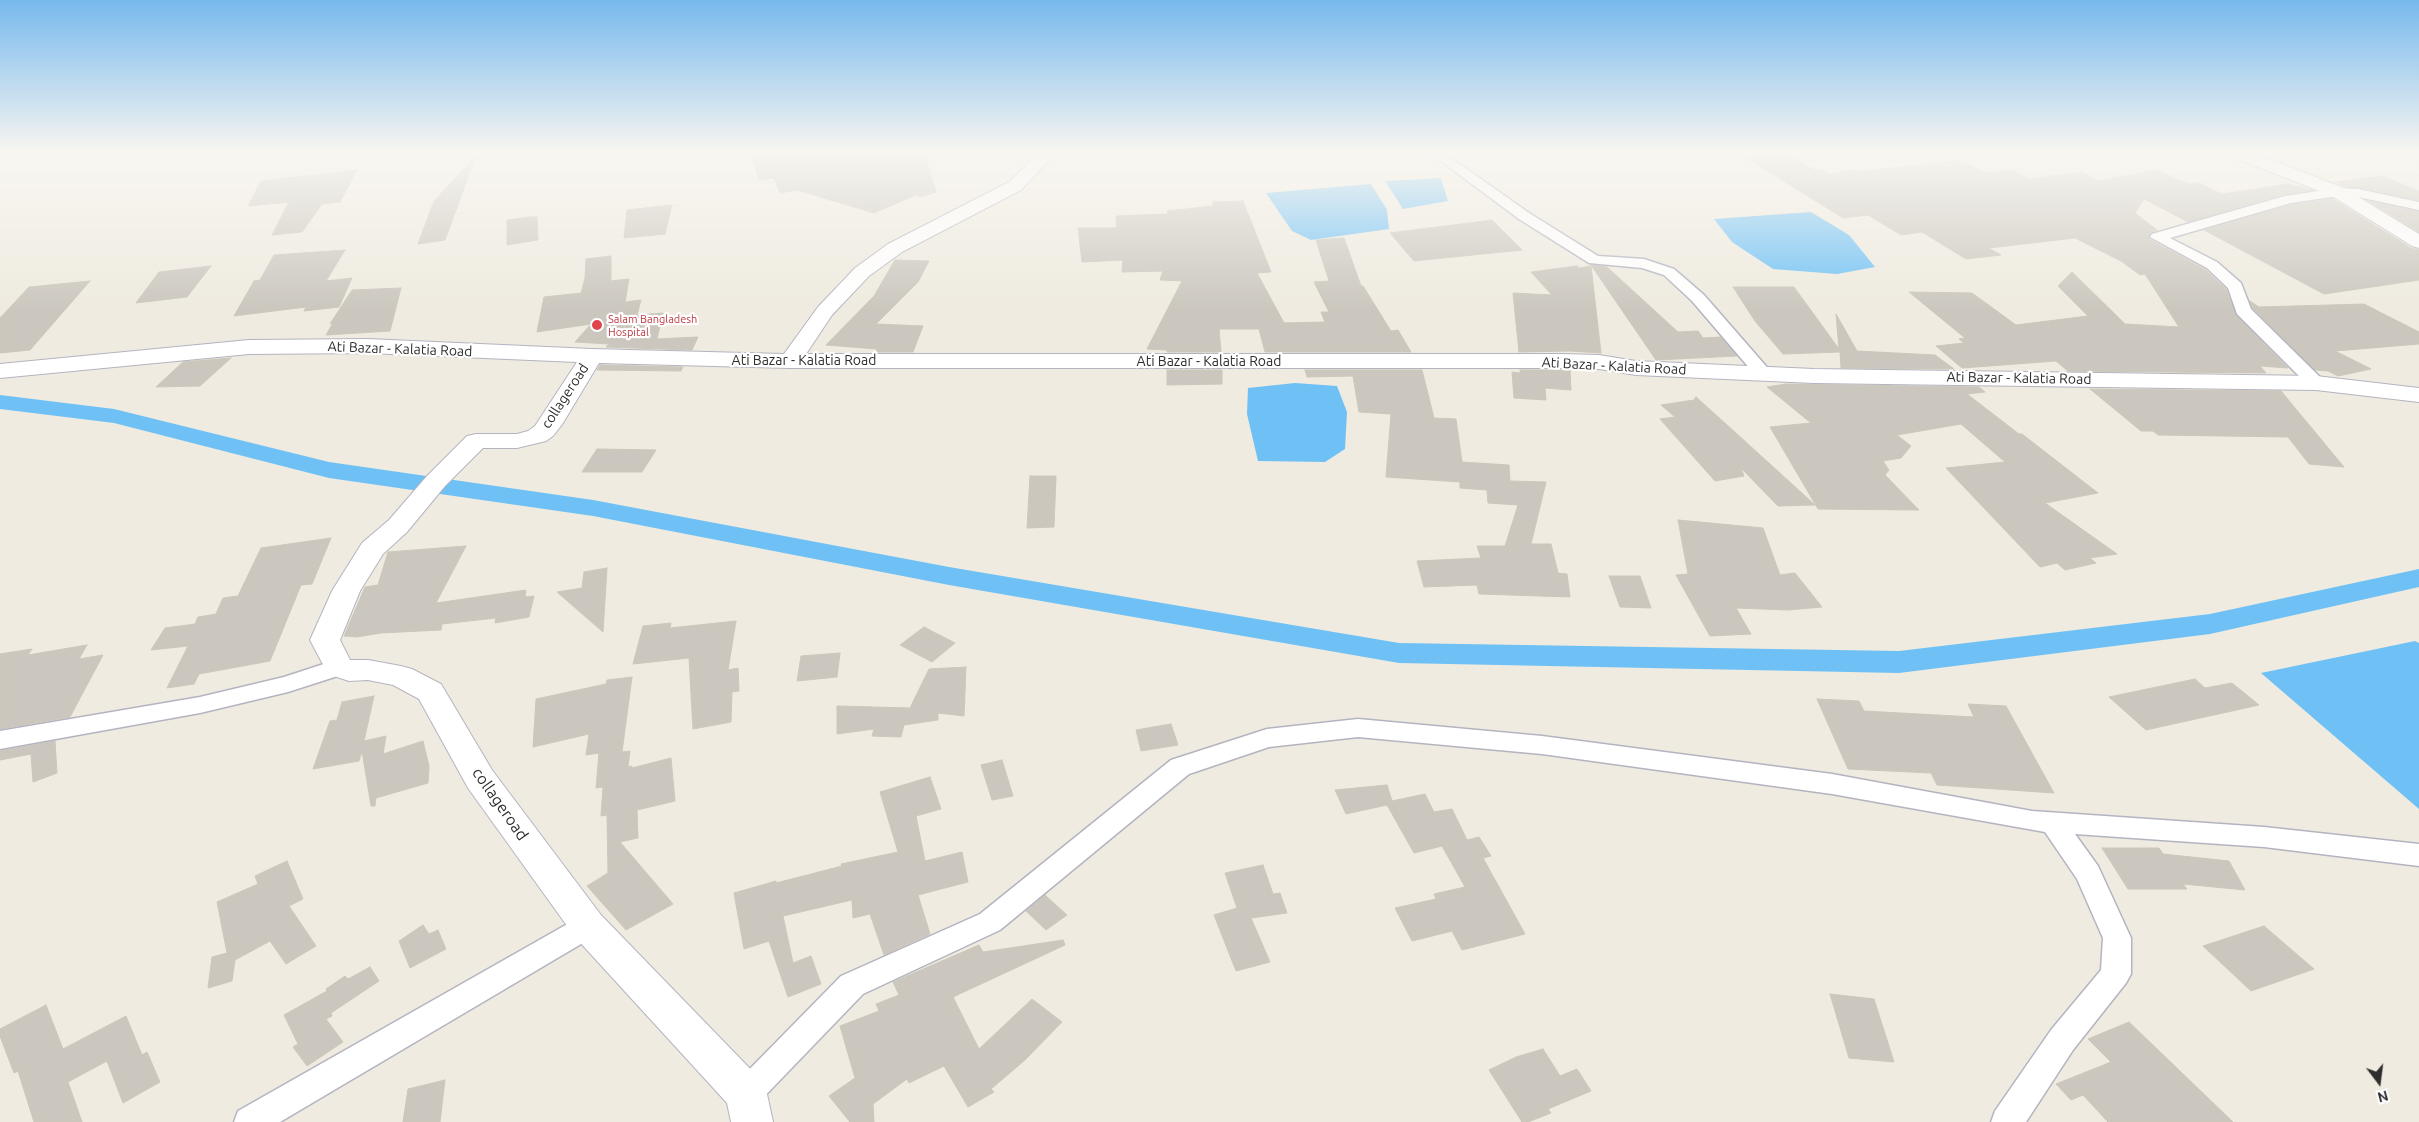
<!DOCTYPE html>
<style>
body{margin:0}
#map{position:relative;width:2419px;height:1122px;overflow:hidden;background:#efebe0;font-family:Ubuntu,sans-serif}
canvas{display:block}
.north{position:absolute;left:2354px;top:1057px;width:50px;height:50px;-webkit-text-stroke:4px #fff;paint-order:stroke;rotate:165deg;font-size:14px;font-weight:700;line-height:20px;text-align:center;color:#2e2e2e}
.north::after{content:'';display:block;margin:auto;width:18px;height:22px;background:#2e2e2e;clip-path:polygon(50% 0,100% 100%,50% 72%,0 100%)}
</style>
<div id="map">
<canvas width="2419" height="1122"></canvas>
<div class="north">N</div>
</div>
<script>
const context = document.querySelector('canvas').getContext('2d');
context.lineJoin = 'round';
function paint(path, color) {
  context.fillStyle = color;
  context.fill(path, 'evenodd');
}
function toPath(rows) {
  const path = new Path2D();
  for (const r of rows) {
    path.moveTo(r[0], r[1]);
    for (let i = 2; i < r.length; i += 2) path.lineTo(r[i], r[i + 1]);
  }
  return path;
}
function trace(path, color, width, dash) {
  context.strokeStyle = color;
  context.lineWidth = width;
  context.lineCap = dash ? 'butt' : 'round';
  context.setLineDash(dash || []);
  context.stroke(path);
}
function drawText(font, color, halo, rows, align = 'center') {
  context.font = font + ' Ubuntu,sans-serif';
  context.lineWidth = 4.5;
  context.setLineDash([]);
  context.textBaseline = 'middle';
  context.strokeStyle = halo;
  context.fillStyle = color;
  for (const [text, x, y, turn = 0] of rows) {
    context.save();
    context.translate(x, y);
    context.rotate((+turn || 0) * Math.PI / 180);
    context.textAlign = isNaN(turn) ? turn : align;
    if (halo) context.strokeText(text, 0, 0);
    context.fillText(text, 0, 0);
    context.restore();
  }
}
paint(toPath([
 [1441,178,1448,201,1403,209,1385,181],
 [1371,184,1387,210,1389,229,1311,240,1292,231,1266,193],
 [1811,212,1849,235,1875,267,1837,274,1773,269,1732,242,1714,219],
 [1295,383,1337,386,1347,412,1345,449,1325,462,1258,461,1247,414,1248,388],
 [2415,641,2419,643,2419,809,2261,673]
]), '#6fc1f5');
paint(toPath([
 [0,395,114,409,329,462,593,500,949,567,1399,643,1899,651,2210,614,2419,569,2419,587,2210,634,1899,673,1399,663,949,585,593,516,329,478,114,423,0,409,0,395]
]), '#6fc1f5');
const building = toPath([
 [751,153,877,153,880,158,925,154,936,192,921,197,916,195,874,213,797,190,780,193,774,178,759,180,751,153],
 [1787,153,1814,170,1820,169,1830,174,1853,170,1858,172,1960,160,1986,173,2012,170,2029,179,2082,172,2098,181,2156,170,2189,184,2199,183,2222,194,2288,184,2312,190,2284,194,2188,222,2144,199,2135,213,2157,230,2150,233,2149,239,2206,270,2226,289,2236,315,2288,368,2260,366,2266,373,2068,371,2056,361,1962,368,1936,346,1964,343,1959,339,1965,338,1909,292,1972,293,2016,325,2088,316,2058,286,2072,272,2125,324,2179,327,2145,274,2140,275,2121,261,2075,238,1989,248,2001,255,1966,259,1922,232,1901,235,1868,215,1843,218,1745,157,1787,153],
 [476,156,445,240,418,244,434,201,476,156],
 [357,170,340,202,322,204,302,232,272,235,289,202,248,206,261,181,357,170],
 [2382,176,2419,191,2419,200,2345,186,2335,182,2382,176],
 [2333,199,2411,248,2419,250,2419,280,2324,294,2204,230,2291,205,2333,199],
 [1243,201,1271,272,1257,273,1284,323,1325,322,1321,312,1329,312,1314,282,1329,281,1316,240,1344,238,1361,286,1363,286,1391,331,1398,330,1411,352,1265,352,1259,329,1219,329,1221,352,1167,352,1167,350,1147,349,1182,281,1160,280,1163,271,1122,272,1123,260,1082,262,1078,228,1117,228,1116,216,1168,214,1167,211,1213,206,1213,202,1243,201],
 [2369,201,2419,212,2419,232,2369,201],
 [672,205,665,234,624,238,627,210,672,205],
 [530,217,537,217,538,240,507,245,507,220,530,217],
 [1492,220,1522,250,1414,261,1390,233,1492,220],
 [345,250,326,281,352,278,339,307,304,311,306,307,234,316,254,281,260,280,274,255,345,250],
 [611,256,611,281,629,279,625,302,641,300,637,315,663,313,657,339,698,337,692,350,606,347,609,344,575,342,591,324,537,332,544,297,581,293,585,278,586,259,611,256],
 [895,260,929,261,918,282,876,324,923,326,913,352,876,352,877,349,826,345,874,296,895,260],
 [1591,265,1607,267,1678,332,1698,331,1703,338,1721,337,1737,356,1656,360,1591,265],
 [211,266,187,297,136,303,159,272,211,266],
 [1577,266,1579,268,1591,266,1601,353,1569,351,1519,352,1513,293,1552,295,1531,272,1577,266],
 [90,281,30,350,0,353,0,318,29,287,90,281],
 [1733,287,1794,287,1839,349,1836,314,1857,351,1935,355,1954,369,1841,368,1840,352,1783,354,1755,321,1733,287],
 [401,288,390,331,326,335,333,323,330,324,352,290,401,288],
 [2250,301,2259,307,2364,304,2419,332,2419,344,2335,351,2371,369,2338,376,2328,371,2315,370,2253,308,2250,301],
 [231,358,200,386,156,387,183,362,231,358],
 [600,365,683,367,681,371,597,370,600,365],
 [1167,370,1222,370,1222,384,1167,385,1167,370],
 [1305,370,1422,370,1434,418,1456,419,1462,462,1509,465,1510,481,1546,482,1531,544,1551,544,1558,573,1567,574,1570,597,1479,594,1477,585,1424,587,1417,561,1481,558,1477,546,1505,546,1518,505,1488,503,1487,490,1460,488,1460,482,1386,477,1391,414,1359,412,1353,376,1307,377,1305,370],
 [1520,370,1570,370,1571,390,1545,388,1546,400,1514,398,1512,372,1521,373,1520,370],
 [1786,384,1979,387,1985,392,1967,394,2019,434,2022,434,2098,493,2045,503,2117,554,2090,558,2096,563,2065,570,2057,563,2040,567,1946,468,2005,462,1961,424,1897,435,1911,446,1901,458,1883,461,1889,470,1885,475,1919,510,1818,509,1770,427,1811,423,1767,387,1786,384],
 [2090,389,2281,391,2344,467,2309,464,2288,437,2158,435,2153,431,2141,431,2090,389],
 [1696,397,1736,433,1815,505,1778,506,1741,468,1744,476,1715,481,1660,419,1675,417,1661,405,1694,400,1696,397],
 [597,449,656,450,642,472,582,472,597,449],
 [1030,476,1056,476,1054,527,1027,528,1030,476],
 [1678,520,1763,528,1780,575,1795,573,1822,607,1788,610,1736,608,1751,634,1710,636,1676,575,1688,574,1678,520],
 [331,538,312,584,301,585,270,661,199,674,194,684,167,688,188,646,151,650,165,628,195,624,198,617,216,614,223,598,238,596,261,548,331,538],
 [466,546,436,603,526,590,525,597,534,596,529,617,495,623,496,618,442,624,441,630,381,633,357,637,344,636,365,587,378,585,388,552,466,546],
 [607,568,603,632,557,592,582,588,584,572,607,568],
 [1609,576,1640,576,1651,608,1620,607,1609,576],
 [736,621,728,670,738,668,739,691,732,692,731,722,693,729,689,658,633,664,643,626,671,623,670,628,736,621],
 [924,627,955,643,932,662,900,645,924,627],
 [87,645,79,659,103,655,70,717,0,729,0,654,32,649,28,655,87,645],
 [840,653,837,677,797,681,801,656,840,653],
 [966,667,964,716,938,713,938,720,904,725,901,737,872,736,874,729,837,734,837,706,910,708,929,669,966,667],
 [632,677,622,752,630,751,628,767,632,766,632,768,671,758,675,801,637,810,638,838,620,842,673,904,626,930,587,886,608,873,607,815,601,816,603,787,596,788,599,753,586,755,589,734,533,747,536,699,606,684,607,680,632,677],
 [2195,679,2205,688,2232,683,2259,705,2146,730,2109,697,2195,679],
 [374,696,364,741,386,736,383,754,423,741,429,766,428,783,376,798,375,806,371,806,362,751,359,761,313,769,330,721,337,720,342,702,374,696],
 [1817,699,1859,701,1864,711,1974,717,1968,704,2006,706,2054,793,1937,785,1931,773,1848,769,1817,699],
 [1171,724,1178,745,1141,751,1136,730,1171,724],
 [55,741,57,773,33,782,31,754,0,760,0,751,55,741],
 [1002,760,1013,796,992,800,981,765,1002,760],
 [930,777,941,809,916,816,925,861,962,852,968,882,918,895,930,934,884,955,870,914,853,918,852,900,783,916,793,963,811,956,821,984,788,997,769,941,744,949,734,893,776,881,776,883,842,866,841,864,898,852,880,792,930,777],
 [1387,785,1392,801,1425,794,1434,812,1452,809,1467,840,1479,837,1491,856,1483,858,1525,934,1462,950,1452,931,1412,941,1395,908,1436,899,1434,894,1465,887,1442,846,1414,853,1387,805,1346,814,1335,790,1387,785],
 [2102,848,2159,848,2163,854,2229,861,2245,890,2183,884,2187,889,2128,889,2102,848],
 [287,861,303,899,289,906,316,946,286,964,270,941,235,960,232,981,208,988,212,957,227,953,217,902,258,884,255,876,287,861],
 [1263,865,1273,894,1280,893,1287,913,1251,918,1270,962,1236,971,1214,915,1237,908,1225,873,1263,865],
 [1045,895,1067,915,1046,930,1026,911,1045,895],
 [423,925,429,934,438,930,446,949,410,968,399,941,423,925],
 [2264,926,2314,969,2251,991,2203,946,2264,926],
 [1063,940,1065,945,953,997,979,1049,1032,999,1062,1022,1025,1060,991,1089,994,1092,968,1107,944,1066,909,1083,907,1079,873,1104,874,1122,850,1122,829,1096,855,1078,840,1026,879,1011,876,1004,899,995,893,982,979,945,983,952,1063,940],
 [370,967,379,981,331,1013,332,1016,326,1019,343,1042,307,1066,293,1047,298,1044,284,1015,327,991,326,989,345,976,348,979,370,967],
 [1830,994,1874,999,1894,1062,1849,1058,1830,994],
 [46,1005,63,1049,126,1016,142,1055,147,1052,160,1082,123,1103,107,1061,68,1082,82,1122,34,1122,18,1071,14,1073,0,1036,0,1029,46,1005],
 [2129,1022,2233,1122,2108,1122,2083,1095,2071,1100,2056,1084,2111,1062,2088,1039,2129,1022],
 [1543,1049,1560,1076,1577,1069,1591,1091,1548,1109,1551,1113,1528,1122,1522,1122,1489,1070,1516,1057,1543,1049],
 [445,1080,440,1122,403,1122,408,1089,445,1080]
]);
paint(building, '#cbc7bf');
trace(building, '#cbc7b9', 1);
const street = toPath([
 [1430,153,1444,153,1529,213,1598,256,1644,259,1674,269,1704,295,1772,373,1769,377,1757,377,1692,301,1664,275,1642,268,1589,263,1519,219,1430,153],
 [2338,188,2358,189,2419,202,2419,210,2358,197,2338,196,2291,203,2170,238,2217,262,2241,283,2251,309,2322,379,2325,383,2322,387,2316,388,2310,387,2237,314,2228,288,2207,268,2150,237,2152,234,2285,196,2338,188],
 [339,659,347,661,351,667,347,673,288,692,200,713,0,749,0,731,200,697,284,677,339,659],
 [1358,719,1542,736,1832,774,2032,811,2264,827,2419,844,2419,866,2264,847,2075,834,2098,866,2131,938,2131,974,2126,983,2073,1050,2026,1122,1991,1122,1995,1111,2051,1030,2101,970,2103,938,2077,879,2045,832,1832,794,1542,754,1358,737,1269,747,1189,774,1000,930,863,994,757,1104,746,1109,735,1104,730,1094,735,1084,841,976,980,914,1171,760,1267,729,1358,719],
 [588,914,598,918,602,926,598,934,280,1122,234,1122,238,1111,578,918,588,914]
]);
const secondary = toPath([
 [1039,153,1056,153,1021,190,902,252,869,276,832,315,806,354,1562,354,1599,355,1636,361,1814,369,2316,376,2419,388,2419,402,2316,390,1814,383,1636,375,1599,369,1562,368,790,368,599,363,563,423,553,436,546,441,517,448,483,448,445,486,407,532,383,554,360,591,340,640,350,660,368,660,401,666,412,669,441,684,492,770,601,915,761,1080,767,1094,773,1122,731,1122,727,1103,575,937,468,788,419,699,393,685,368,680,349,681,328,674,310,640,332,591,362,543,389,520,427,476,467,436,476,434,517,434,528,431,535,426,577,362,368,353,249,354,0,378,0,364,249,340,368,339,592,349,784,354,818,307,855,268,888,244,1009,182,1039,153],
 [2231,153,2253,153,2344,188,2419,234,2419,248,2412,246,2332,196,2233,157,2231,153]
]);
trace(street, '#b4b4c1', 3);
trace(secondary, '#b4b4c1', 2);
paint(street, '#fff');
paint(secondary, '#fff');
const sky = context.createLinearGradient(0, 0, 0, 310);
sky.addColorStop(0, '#77b9ed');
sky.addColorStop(0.49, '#f8f6f1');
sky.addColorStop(1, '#f8f6f100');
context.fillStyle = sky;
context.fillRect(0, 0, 2419, 310);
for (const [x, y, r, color] of [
 [597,325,6,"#e0444e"]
]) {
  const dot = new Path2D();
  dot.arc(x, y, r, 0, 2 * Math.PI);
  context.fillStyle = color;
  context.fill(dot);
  trace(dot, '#fff', 2);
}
drawText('11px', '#be3a42', '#fff', [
 ["Salam Bangladesh",608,319],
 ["Hospital",608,332]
], 'left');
drawText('14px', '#2e2e2e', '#fff', [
 ["Ati Bazar - Kalatia Road",400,349,2],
 ["Ati Bazar - Kalatia Road",804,360],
 ["Ati Bazar - Kalatia Road",1209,361],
 ["Ati Bazar - Kalatia Road",1614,366,3],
 ["Ati Bazar - Kalatia Road",2019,378,1],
 ["collageroad",565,396,-57]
]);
drawText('16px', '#2e2e2e', '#fff', [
 ["collageroad",500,804,55]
]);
</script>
